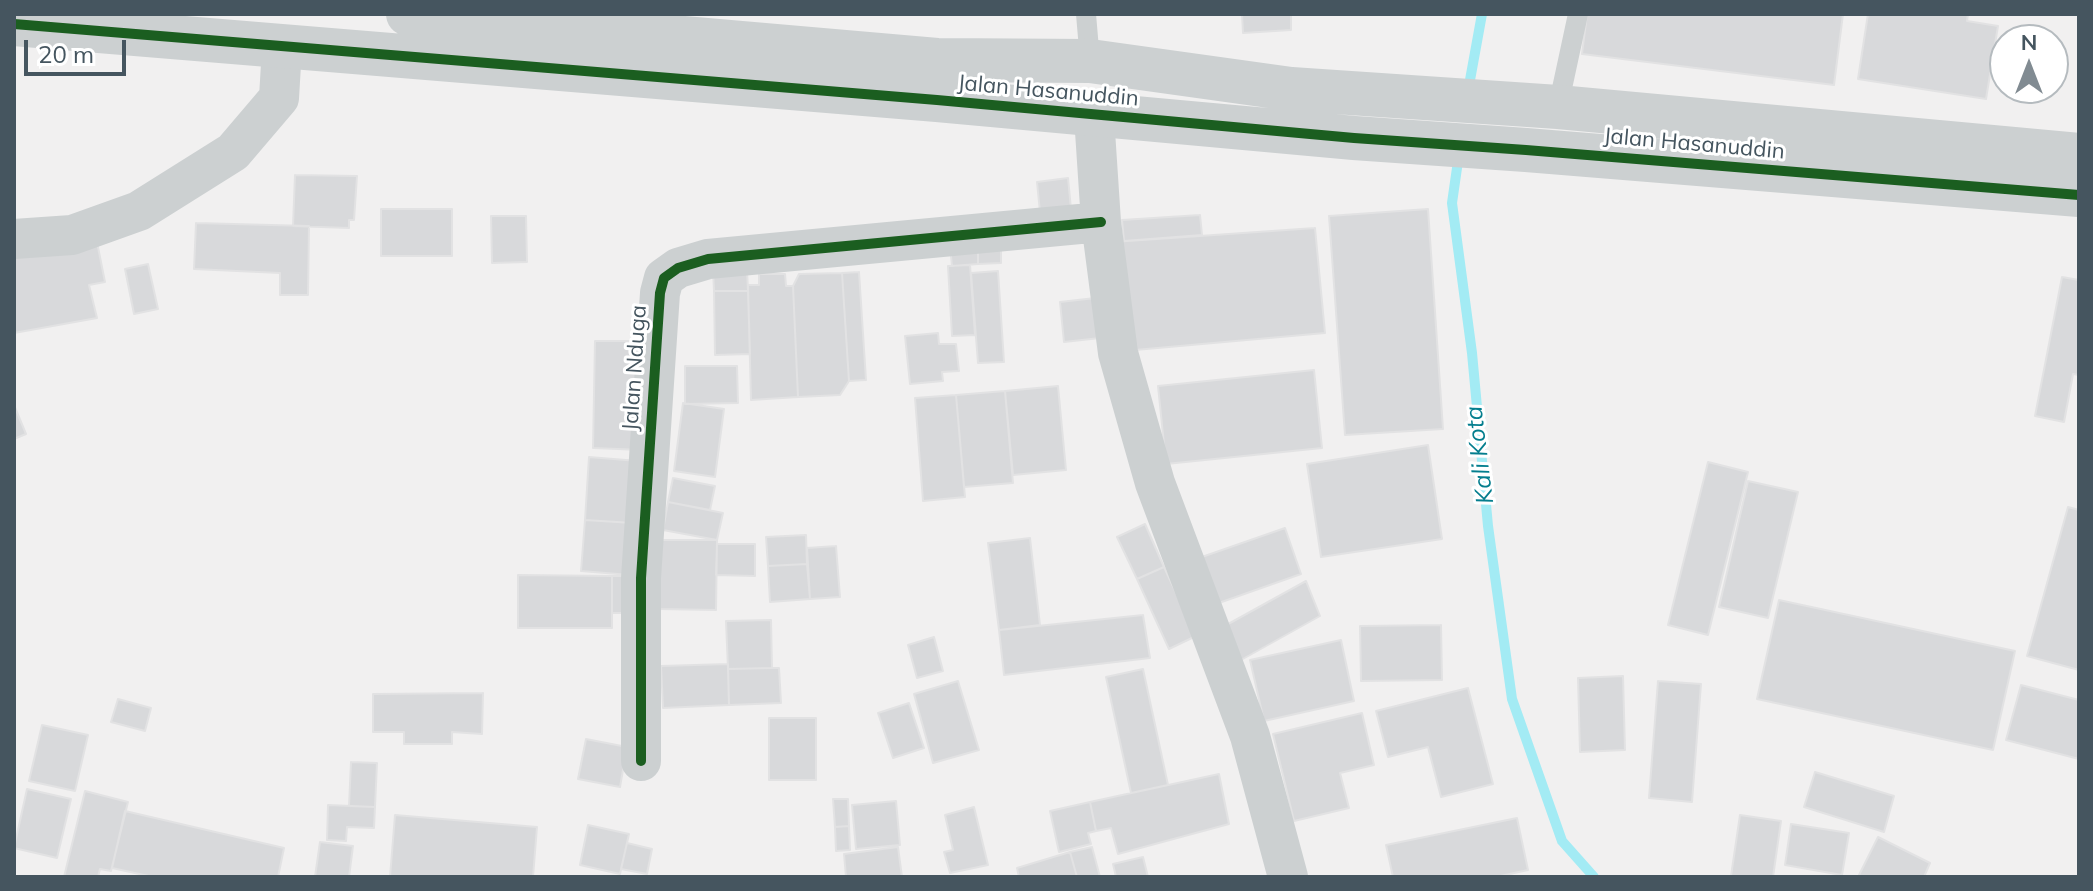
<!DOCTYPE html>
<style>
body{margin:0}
#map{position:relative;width:2093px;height:891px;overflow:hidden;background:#f1f0f0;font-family:Mulish,sans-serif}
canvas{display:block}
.frame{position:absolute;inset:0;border:16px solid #45555f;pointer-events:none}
.north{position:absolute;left:1989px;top:24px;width:80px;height:80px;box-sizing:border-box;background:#fff;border:2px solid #b5bbbf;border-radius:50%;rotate:0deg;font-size:22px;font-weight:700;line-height:32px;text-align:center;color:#45555f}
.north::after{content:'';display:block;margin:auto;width:28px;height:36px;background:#818b92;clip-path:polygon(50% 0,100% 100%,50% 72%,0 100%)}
.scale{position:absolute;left:24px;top:40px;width:102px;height:36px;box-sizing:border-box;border:4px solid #45555f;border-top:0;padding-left:10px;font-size:24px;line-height:28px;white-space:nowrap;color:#45555f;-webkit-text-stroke:6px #fff;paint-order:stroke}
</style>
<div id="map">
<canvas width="2093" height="891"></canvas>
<div class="frame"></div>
<div class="north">N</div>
<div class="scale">20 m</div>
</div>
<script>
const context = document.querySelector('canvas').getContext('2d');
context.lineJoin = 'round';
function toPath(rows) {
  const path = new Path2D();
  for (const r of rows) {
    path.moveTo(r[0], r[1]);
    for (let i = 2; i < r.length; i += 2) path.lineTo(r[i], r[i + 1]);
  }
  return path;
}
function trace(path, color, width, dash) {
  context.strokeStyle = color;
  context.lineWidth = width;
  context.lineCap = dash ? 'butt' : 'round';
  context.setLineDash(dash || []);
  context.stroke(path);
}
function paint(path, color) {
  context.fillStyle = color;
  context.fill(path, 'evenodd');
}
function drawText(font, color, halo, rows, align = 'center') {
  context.font = font + ' Mulish,sans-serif';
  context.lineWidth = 6;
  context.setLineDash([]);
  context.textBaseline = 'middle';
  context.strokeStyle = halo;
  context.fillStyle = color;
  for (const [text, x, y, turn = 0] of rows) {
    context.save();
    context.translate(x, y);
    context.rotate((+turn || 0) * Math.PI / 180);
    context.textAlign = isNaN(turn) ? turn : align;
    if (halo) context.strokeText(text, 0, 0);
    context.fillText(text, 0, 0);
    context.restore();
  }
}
trace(toPath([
 [1468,91,1482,14],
 [1459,154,1452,203,1472,353,1488,526,1512,699,1562,841,1594,877]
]), '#a3ebf4', 10);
const building = toPath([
 [1242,14,1291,14,1291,30,1243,33,1242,14],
 [1587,14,1843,14,1834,85,1582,54,1587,14],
 [1868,14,1968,14,1967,21,1998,26,1986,99,1858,79,1868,14],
 [295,175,357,176,354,220,349,220,349,228,293,226,295,175],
 [1068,178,1071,209,1040,212,1037,182,1068,178],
 [381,209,452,209,452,256,381,256,381,209],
 [1428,209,1443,429,1345,435,1329,216,1428,209],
 [1200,215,1202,235,1124,241,1122,220,1200,215],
 [491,216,526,216,527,262,492,263,491,216],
 [196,223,309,226,308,295,280,295,280,273,194,269,196,223],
 [1315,228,1325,333,1124,351,1113,242,1315,228],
 [96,237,105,282,89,285,97,318,14,333,14,251,96,237],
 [1001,242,1001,263,978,264,978,243,1001,242],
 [978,243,978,264,952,266,950,246,978,243],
 [148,264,158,309,134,314,125,269,148,264],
 [970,265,975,335,952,336,948,266,970,265],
 [747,269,748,291,714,291,713,270,747,269],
 [998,271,1004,362,978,363,971,273,998,271],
 [859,272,866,380,849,381,842,273,859,272],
 [842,273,849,381,840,395,798,397,793,286,799,274,842,273],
 [759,274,785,274,786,286,793,286,798,397,751,400,748,285,759,285,759,274],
 [2062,277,2079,280,2079,375,2073,374,2064,422,2035,416,2062,277],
 [714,291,748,291,750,354,715,355,714,291],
 [1104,297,1109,337,1064,342,1060,302,1104,297],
 [938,333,939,344,956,344,959,371,942,372,943,381,910,384,905,336,938,333],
 [595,341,638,341,642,450,593,448,595,341],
 [685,366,737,366,738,403,685,404,685,366],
 [1314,370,1322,448,1166,464,1158,386,1314,370],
 [1058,386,1066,470,1013,475,1005,391,1058,386],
 [1005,391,1013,483,964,487,956,395,1005,391],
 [956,395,965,497,923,501,915,398,956,395],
 [683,403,724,409,715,477,674,471,683,403],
 [14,405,26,434,14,439,14,405],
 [1428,445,1442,539,1321,557,1307,464,1428,445],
 [589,457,638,461,633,523,585,520,589,457],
 [1708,462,1748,472,1708,635,1668,625,1708,462],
 [673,478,715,486,710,510,668,502,673,478],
 [1748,481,1798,492,1768,618,1719,607,1748,481],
 [668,502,723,513,717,540,663,530,668,502],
 [2068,507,2079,510,2079,670,2027,656,2068,507],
 [585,520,633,523,630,575,581,571,585,520],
 [1145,524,1164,567,1137,579,1117,537,1145,524],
 [1285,528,1301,574,1216,604,1199,558,1285,528],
 [806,535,807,564,768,566,766,537,806,535],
 [1030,538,1040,625,999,630,988,543,1030,538],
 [660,540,717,540,716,610,659,609,660,540],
 [717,544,755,544,755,576,716,575,717,544],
 [836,546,840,597,810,599,807,548,836,546],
 [807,564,810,599,770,602,768,566,807,564],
 [1164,567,1196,636,1169,649,1137,579,1164,567],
 [518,575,612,576,612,628,518,628,518,575],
 [612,576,632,576,632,613,612,613,612,576],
 [1306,581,1320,616,1241,660,1221,628,1306,581],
 [1779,600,2015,651,1993,750,1757,699,1779,600],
 [1143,615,1150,658,1004,675,999,630,1143,615],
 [771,620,772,668,728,669,726,621,771,620],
 [1441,625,1442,680,1361,681,1360,626,1441,625],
 [934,637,943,671,917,678,908,645,934,637],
 [1341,640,1354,701,1264,721,1250,660,1341,640],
 [728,664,729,705,663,708,661,666,728,664],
 [772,668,779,668,781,703,729,705,728,669,772,668],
 [1143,669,1168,785,1131,793,1106,677,1143,669],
 [1623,676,1625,750,1580,752,1578,678,1623,676],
 [958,681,979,750,933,763,914,694,958,681],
 [1658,681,1701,684,1692,802,1649,798,1658,681],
 [2021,685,2079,700,2079,759,2006,740,2021,685],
 [1468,688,1493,784,1441,797,1428,747,1388,757,1376,711,1468,688],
 [483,693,482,734,452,732,452,744,404,744,404,732,373,732,373,694,483,693],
 [118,699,151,708,145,731,111,722,118,699],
 [909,703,924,748,893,758,878,713,909,703],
 [1362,713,1374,765,1340,773,1349,808,1294,821,1273,734,1362,713],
 [769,718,816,718,816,780,769,780,769,718],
 [42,725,88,735,75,791,29,781,42,725],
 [586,739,627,747,620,787,578,779,586,739],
 [351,762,377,763,375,807,349,806,351,762],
 [1815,772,1894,796,1884,832,1804,807,1815,772],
 [1219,774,1229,824,1118,854,1111,828,1096,831,1090,802,1219,774],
 [27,789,71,799,57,858,14,848,27,789],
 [85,791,128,802,111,871,100,869,98,877,64,877,85,791],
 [833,799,848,799,849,826,835,827,833,799],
 [896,801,900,845,856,849,852,805,896,801],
 [1090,802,1096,831,1088,833,1091,844,1059,852,1050,811,1090,802],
 [328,805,375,807,374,828,347,827,346,841,327,840,328,805],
 [974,807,988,865,950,873,944,852,953,850,945,815,974,807],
 [125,811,284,848,278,877,153,877,112,868,125,811],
 [395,815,537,827,533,877,390,877,395,815],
 [1740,815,1781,821,1773,877,1731,876,1740,815],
 [1517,818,1528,870,1496,877,1393,877,1386,845,1517,818],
 [1791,824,1849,833,1842,875,1785,865,1791,824],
 [588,825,629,834,620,874,580,865,588,825],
 [849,826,850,850,836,851,835,827,849,826],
 [1878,837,1930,863,1924,877,1858,877,1878,837],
 [320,842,353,846,349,877,315,877,320,842],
 [627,843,652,849,647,874,621,869,627,843],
 [898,847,902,877,846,877,844,854,898,847],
 [1092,847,1100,877,1077,877,1070,852,1092,847],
 [1070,852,1077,877,1019,877,1017,868,1070,852],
 [1143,857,1148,877,1116,877,1113,864,1143,857]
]);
paint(building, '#d8d9db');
trace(building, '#e2e2e3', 2);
trace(toPath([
 [1086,14,1090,61],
 [1558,107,1578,14]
]), '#ccd0d1', 20);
trace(toPath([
 [1094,116,1101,222,1118,353,1155,483,1250,736,1288,877],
 [14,239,72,235,139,211,233,152,279,98,282,47],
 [641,761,641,578,660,293,664,278,678,268,708,259,1101,222]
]), '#ccd0d1', 40);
trace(toPath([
 [408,14,937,60,1090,61,1291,89,1558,107,2079,155],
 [14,24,937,100,1354,138,1526,150,2079,195]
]), '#ccd0d1', 44);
trace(toPath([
 [14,24,937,100,1354,138,1526,150,2079,195],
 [641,761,641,578,660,293,664,278,678,268,708,259,1101,222]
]), '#1b5e20', 10);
drawText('22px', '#45555f', '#fff', [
 ["Jalan Hasanuddin",1048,91,5],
 ["Jalan Hasanuddin",1694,144,5],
 ["Jalan Nduga",635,368,-86]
]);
drawText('italic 24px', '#047e8e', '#fff', [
 ["Kali Kota",1480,455,-97]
]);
</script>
